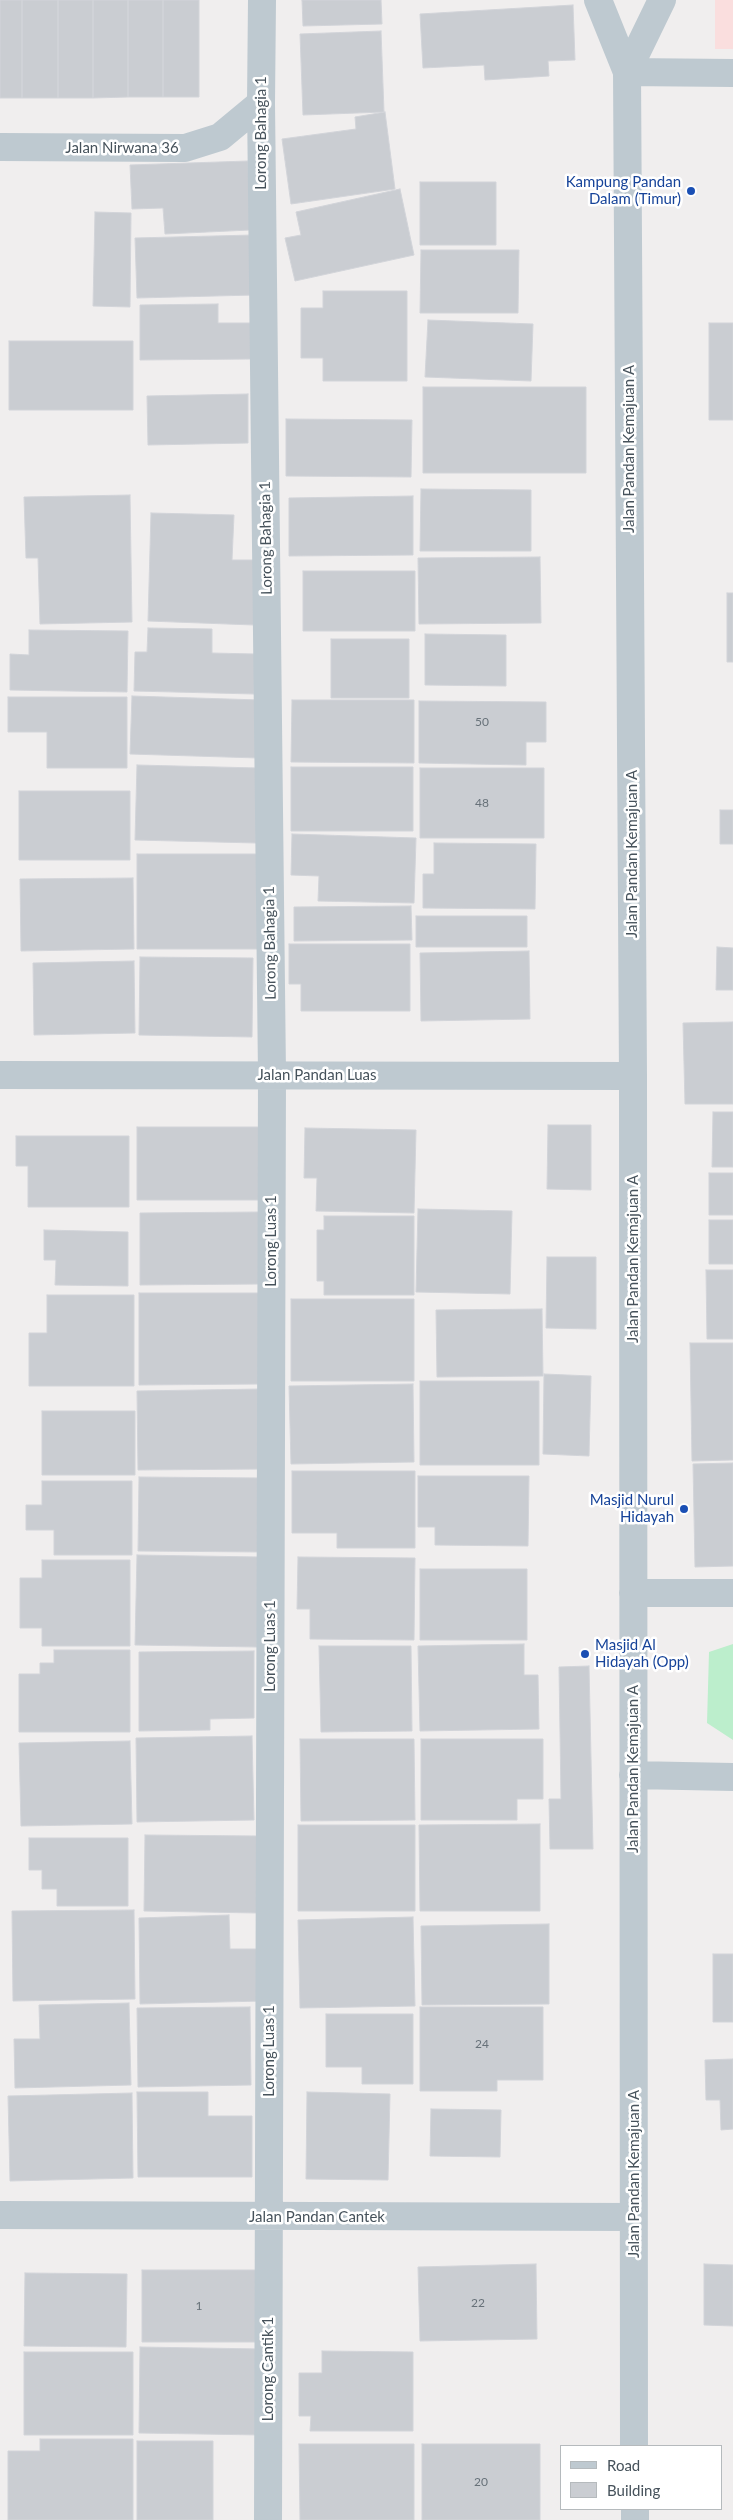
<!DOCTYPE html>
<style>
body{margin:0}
#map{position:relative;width:733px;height:2520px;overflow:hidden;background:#f0eeee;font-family:Lato,sans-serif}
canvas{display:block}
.legend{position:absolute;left:560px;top:2445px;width:162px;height:65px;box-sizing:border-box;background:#fff;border:1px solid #b5babd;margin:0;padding:6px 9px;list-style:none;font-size:15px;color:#46525b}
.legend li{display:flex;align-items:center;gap:10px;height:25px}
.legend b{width:25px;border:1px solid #b5babd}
</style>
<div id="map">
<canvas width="733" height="2520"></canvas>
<ul class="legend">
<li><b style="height:6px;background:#bec9d0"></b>Road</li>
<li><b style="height:14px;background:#cacdd2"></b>Building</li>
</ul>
</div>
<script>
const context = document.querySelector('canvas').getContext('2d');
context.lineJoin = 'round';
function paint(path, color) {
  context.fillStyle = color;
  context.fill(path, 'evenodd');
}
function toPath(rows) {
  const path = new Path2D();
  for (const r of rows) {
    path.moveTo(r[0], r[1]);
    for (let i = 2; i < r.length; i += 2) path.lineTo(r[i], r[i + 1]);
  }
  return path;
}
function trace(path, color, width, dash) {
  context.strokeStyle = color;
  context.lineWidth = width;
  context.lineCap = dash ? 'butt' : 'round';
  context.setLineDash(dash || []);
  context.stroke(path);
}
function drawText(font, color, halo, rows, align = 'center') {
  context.font = font + ' Lato,sans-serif';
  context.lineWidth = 5;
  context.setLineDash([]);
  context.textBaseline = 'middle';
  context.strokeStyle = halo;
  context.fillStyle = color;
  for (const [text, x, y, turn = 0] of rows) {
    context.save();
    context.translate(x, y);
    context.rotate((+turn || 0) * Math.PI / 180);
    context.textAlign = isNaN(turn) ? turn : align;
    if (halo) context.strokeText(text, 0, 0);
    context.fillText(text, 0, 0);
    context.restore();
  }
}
paint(toPath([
 [715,0,733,0,733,49,715,49]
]), '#fadede');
paint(toPath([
 [733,1644,733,1740,707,1723,709,1652]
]), '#bceecc');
const building = toPath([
 [0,0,22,0,22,98,0,98,0,0],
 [22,0,58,0,58,98,22,98,22,0],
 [58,0,93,0,93,98,58,98,58,0],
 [93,0,128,0,128,97,93,98,93,0],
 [128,0,163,0,163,97,128,97,128,0],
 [163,0,199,0,199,97,163,97,163,0],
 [302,0,381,0,382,24,303,26,302,0],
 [573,5,575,60,548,61,549,76,485,80,484,65,423,68,420,14,573,5],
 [381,31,384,112,303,115,300,34,381,31],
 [385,112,395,189,291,204,282,139,356,129,355,117,385,112],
 [248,161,250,230,165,234,163,208,132,209,130,165,248,161],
 [420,182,496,182,496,245,420,245,420,182],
 [400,189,414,255,295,281,285,238,301,235,296,212,400,189],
 [95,212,131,213,130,307,93,306,95,212],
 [253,235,254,295,137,298,135,238,253,235],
 [421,250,519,250,518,313,420,313,421,250],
 [323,291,407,291,407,381,323,381,323,358,301,358,301,308,323,308,323,291],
 [218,304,218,323,251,323,251,359,140,360,140,305,218,304],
 [428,320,533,324,531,381,425,377,428,320],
 [709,323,733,323,733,420,709,420,709,323],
 [9,341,133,341,133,410,9,410,9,341],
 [423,387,586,387,586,473,423,473,423,387],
 [248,394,248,443,148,445,147,396,248,394],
 [286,419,412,420,411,477,286,476,286,419],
 [421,489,531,490,531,551,420,551,421,489],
 [130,495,132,622,40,624,38,558,26,558,24,497,130,495],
 [413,496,413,555,289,556,289,498,413,496],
 [151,513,234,515,232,560,255,560,254,625,148,621,151,513],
 [540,557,541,623,419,624,418,558,540,557],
 [303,571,415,571,415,631,303,631,303,571],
 [727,593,733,593,733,662,727,662,727,593],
 [148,628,212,629,212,653,255,654,254,694,134,691,135,652,147,652,148,628],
 [29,630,128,631,127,692,10,690,10,654,29,655,29,630],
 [425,634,506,635,506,686,425,685,425,634],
 [331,639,409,639,409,698,331,698,331,639],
 [132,696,260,700,258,758,130,754,132,696],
 [8,697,127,697,127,768,47,768,47,732,8,732,8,697],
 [292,700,414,700,414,763,291,762,292,700],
 [419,701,546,702,546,742,526,742,526,765,419,763,419,701],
 [137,765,258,768,256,843,135,840,137,765],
 [291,767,413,767,413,831,291,831,291,767],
 [420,768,544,768,544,838,420,838,420,768],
 [19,791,130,791,130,860,19,860,19,791],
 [720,810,733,810,733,844,720,844,720,810],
 [292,834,416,838,414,903,318,901,319,876,291,875,292,834],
 [434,843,536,844,535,909,423,908,423,874,434,874,434,843],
 [137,854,260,854,260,949,137,949,137,854],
 [133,878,134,949,21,951,20,879,133,878],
 [411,906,412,940,294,941,294,907,411,906],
 [416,916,527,916,527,947,416,947,416,916],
 [289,944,410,944,410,1011,301,1011,301,984,289,984,289,944],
 [717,947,733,948,733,990,716,990,717,947],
 [529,951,530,1019,421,1021,420,953,529,951],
 [140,957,253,958,252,1037,139,1035,140,957],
 [134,961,135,1033,34,1035,33,963,134,961],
 [733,1022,733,1104,685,1104,683,1023,733,1022],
 [713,1112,733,1112,733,1167,712,1167,713,1112],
 [548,1125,591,1125,591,1190,547,1189,548,1125],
 [137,1127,261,1127,261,1200,137,1200,137,1127],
 [305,1128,416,1130,414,1213,316,1211,317,1178,304,1178,305,1128],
 [16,1136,129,1136,129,1207,28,1207,28,1166,16,1166,16,1136],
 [709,1173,733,1173,733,1215,709,1215,709,1173],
 [418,1209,512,1211,510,1294,416,1292,418,1209],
 [260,1212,260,1284,140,1285,140,1213,260,1212],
 [324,1216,414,1216,414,1295,324,1295,324,1281,317,1281,317,1230,324,1230,324,1216],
 [709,1220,733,1220,733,1264,709,1264,709,1220],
 [44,1230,128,1232,128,1286,55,1285,56,1260,44,1260,44,1230],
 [547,1257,596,1257,596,1329,546,1328,547,1257],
 [706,1270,733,1270,733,1339,707,1339,706,1270],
 [139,1293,260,1293,261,1384,139,1385,139,1293],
 [47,1295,134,1295,134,1386,29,1386,29,1333,47,1333,47,1295],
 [291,1299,414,1299,414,1381,291,1381,291,1299],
 [542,1309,543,1376,437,1377,436,1310,542,1309],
 [690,1343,733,1343,733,1460,692,1461,690,1343],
 [544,1374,591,1376,589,1456,543,1454,544,1374],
 [420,1381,539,1381,539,1465,420,1465,420,1381],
 [413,1384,414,1462,291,1464,289,1386,413,1384],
 [261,1389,262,1469,138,1470,137,1391,261,1389],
 [42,1411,135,1411,135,1475,42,1475,42,1411],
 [733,1463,733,1566,695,1567,693,1464,733,1463],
 [292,1471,415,1471,415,1548,337,1548,337,1533,292,1533,292,1471],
 [418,1476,529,1476,528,1546,435,1545,435,1527,418,1527,418,1476],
 [139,1477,262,1478,261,1552,138,1551,139,1477],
 [42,1481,132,1481,132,1555,54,1555,54,1530,26,1530,26,1505,42,1505,42,1481],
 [137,1555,259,1557,257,1647,135,1645,137,1555],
 [298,1557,415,1558,414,1640,310,1639,310,1609,297,1609,298,1557],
 [42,1560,130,1560,130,1646,42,1646,42,1628,20,1628,20,1578,42,1578,42,1560],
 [420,1569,527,1569,527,1640,420,1640,420,1569],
 [524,1644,524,1675,538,1675,539,1729,420,1731,418,1646,524,1644],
 [319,1646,411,1646,412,1731,321,1732,319,1646],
 [54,1650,130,1650,130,1732,19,1732,19,1674,40,1674,40,1663,54,1663,54,1650],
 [254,1651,254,1718,210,1719,210,1730,139,1731,139,1652,254,1651],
 [589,1666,593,1849,550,1849,549,1799,561,1799,559,1667,589,1666],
 [252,1736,254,1820,137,1822,136,1738,252,1736],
 [300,1739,414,1739,415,1820,301,1821,300,1739],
 [421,1739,543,1739,543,1799,517,1799,517,1820,421,1820,421,1739],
 [130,1741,132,1824,21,1826,19,1743,130,1741],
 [540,1824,540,1911,420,1911,419,1825,540,1824],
 [298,1825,415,1825,415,1911,298,1911,298,1825],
 [145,1835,257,1836,257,1913,144,1911,145,1835],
 [29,1838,128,1838,128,1906,57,1906,57,1889,42,1889,42,1870,29,1870,29,1838],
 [134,1910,135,1999,13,2001,12,1911,134,1910],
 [229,1915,230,1949,261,1949,262,2001,140,2004,139,1918,229,1915],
 [413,1917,415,2006,300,2008,298,1920,413,1917],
 [549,1924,549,2004,422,2005,421,1926,549,1924],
 [713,1954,733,1954,733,2022,713,2022,713,1954],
 [129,2003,131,2085,15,2088,14,2039,40,2039,39,2005,129,2003],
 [250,2007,251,2085,138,2087,137,2008,250,2007],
 [420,2007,543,2007,543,2080,497,2080,497,2091,420,2091,420,2007],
 [326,2014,413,2014,413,2084,362,2084,362,2067,326,2067,326,2014],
 [733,2059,733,2129,721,2130,720,2100,706,2100,705,2060,733,2059],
 [137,2092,208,2092,208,2116,252,2116,252,2177,138,2177,137,2092],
 [307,2092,390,2094,388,2180,306,2179,307,2092],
 [132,2093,133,2178,10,2181,8,2096,132,2093],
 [431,2109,501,2110,500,2157,430,2156,431,2109],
 [536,2264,537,2339,420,2341,418,2267,536,2264],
 [704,2264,733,2265,733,2326,704,2325,704,2264],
 [142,2270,256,2270,256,2342,142,2342,142,2270],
 [25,2273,127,2274,126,2347,24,2346,25,2273],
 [140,2347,262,2349,261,2435,139,2433,140,2347],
 [322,2351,413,2352,413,2431,310,2431,311,2416,299,2416,299,2373,322,2373,322,2351],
 [24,2352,133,2352,133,2435,24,2435,24,2352],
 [40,2439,133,2439,133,2520,8,2520,8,2451,40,2451,40,2439],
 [137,2441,213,2441,213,2520,137,2520,137,2441],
 [299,2444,414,2444,414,2520,300,2520,299,2444],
 [422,2444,540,2444,540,2520,422,2520,422,2444]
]);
paint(building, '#cacdd2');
trace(building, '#d2d4d9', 1);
trace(toPath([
 [262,0,261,103,272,1075,268,2520],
 [598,0,627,72,633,1076,634,2446],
 [627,72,733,73],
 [627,72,662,0],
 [0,147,185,148,220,137,261,103],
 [0,1075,633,1076],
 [633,1593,733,1593],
 [633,1775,733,1777],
 [0,2215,633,2217],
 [635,2509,635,2520]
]), '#bec9d0', 28);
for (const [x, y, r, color] of [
 [691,191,5,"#1a4fb4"],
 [684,1509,5,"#1a4fb4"],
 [585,1654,5,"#1a4fb4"]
]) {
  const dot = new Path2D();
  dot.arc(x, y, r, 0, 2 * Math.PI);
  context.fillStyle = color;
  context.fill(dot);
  trace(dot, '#fff', 2);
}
drawText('12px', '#677179', null, [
 ["50",482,722],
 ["48",482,803],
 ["24",482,2044],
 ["22",478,2303],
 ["1",199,2306],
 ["20",481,2482]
]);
drawText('15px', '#46525b', '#fff', [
 ["Lorong Bahagia 1",261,133,-90],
 ["Jalan Nirwana 36",122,148],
 ["Jalan Pandan Kemajuan A",629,449,-90],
 ["Lorong Bahagia 1",266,538,-91],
 ["Jalan Pandan Kemajuan A",632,854,-90],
 ["Lorong Bahagia 1",270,943,-91],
 ["Jalan Pandan Luas",317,1075],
 ["Lorong Luas 1",271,1241,-90],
 ["Jalan Pandan Kemajuan A",633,1259,-90],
 ["Lorong Luas 1",270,1646,-90],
 ["Jalan Pandan Kemajuan A",633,1769,-90],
 ["Lorong Luas 1",269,2051,-90],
 ["Jalan Pandan Kemajuan A",634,2174,-90],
 ["Jalan Pandan Cantek",317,2217],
 ["Lorong Cantik 1",268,2369,-90]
]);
drawText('15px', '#164399', '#fff', [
 ["Kampung Pandan",681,182],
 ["Dalam (Timur)",681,199],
 ["Masjid Nurul",674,1500],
 ["Hidayah",674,1517],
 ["Masjid Al",595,1645,"left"],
 ["Hidayah (Opp)",595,1662,"left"]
], 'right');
</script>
